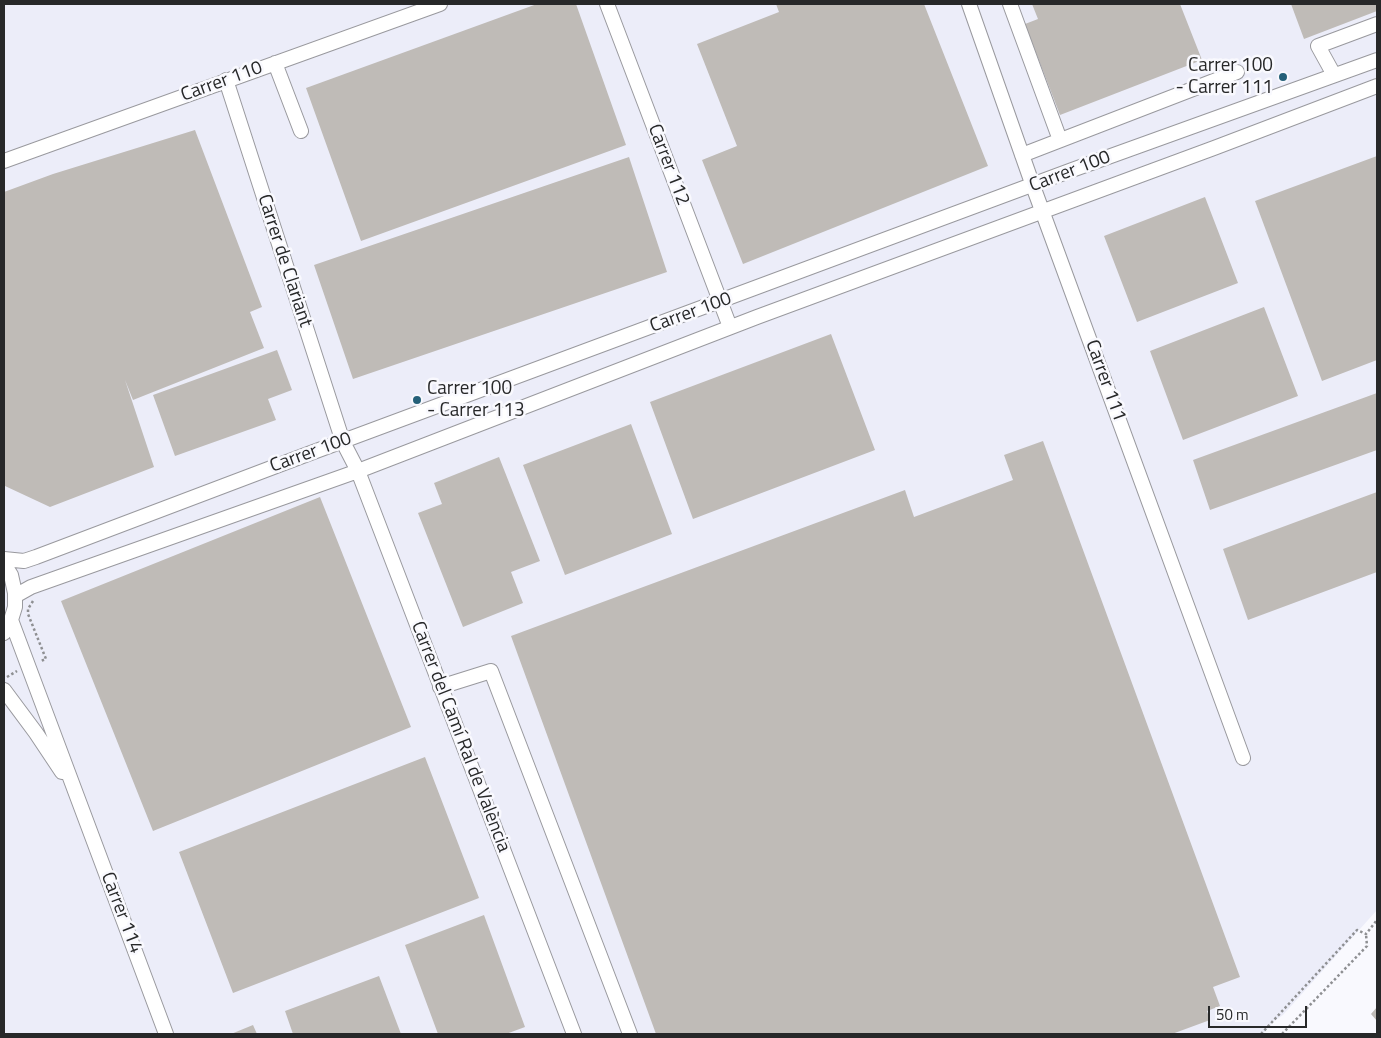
<!DOCTYPE html>
<meta charset="utf-8">
<style>
body{margin:0}
#map{position:relative;width:1381px;height:1038px;overflow:hidden;background:#f9f9fe;font-family:"Titillium Web",sans-serif}
canvas{display:block}
.frame{position:absolute;inset:0;border:5px solid #272829;pointer-events:none}
.scale{position:absolute;left:1208px;top:1006px;width:99px;height:22px;box-sizing:border-box;border:2px solid #272829;border-top:0;padding-left:6px;font-size:15px;line-height:18px;white-space:nowrap;color:#272829;-webkit-text-stroke:4px #f9f9fe;paint-order:stroke}
</style>
<div id="map">
<canvas width="1381" height="1038"></canvas>
<div class="frame"></div>
<div class="scale">50 m</div>
</div>
<script>
const context = document.querySelector('canvas').getContext('2d');
context.lineJoin = 'round';
function paint(path, color) {
  context.fillStyle = color;
  context.fill(path, 'evenodd');
}
function toPath(rows) {
  const path = new Path2D();
  for (const r of rows) {
    path.moveTo(r[0], r[1]);
    for (let i = 2; i < r.length; i += 2) path.lineTo(r[i], r[i + 1]);
  }
  return path;
}
function trace(path, color, width, dash) {
  context.strokeStyle = color;
  context.lineWidth = width;
  context.lineCap = dash ? 'butt' : 'round';
  context.setLineDash(dash || []);
  context.stroke(path);
}
function drawText(font, color, halo, rows, align = 'center') {
  context.font = font + ' "Titillium Web",sans-serif';
  context.lineWidth = 5;
  context.setLineDash([]);
  context.textBaseline = 'middle';
  context.strokeStyle = halo;
  context.fillStyle = color;
  for (const [text, x, y, turn = 0] of rows) {
    context.save();
    context.translate(x, y);
    context.rotate((+turn || 0) * Math.PI / 180);
    context.textAlign = isNaN(turn) ? turn : align;
    if (halo) context.strokeText(text, 0, 0);
    context.fillText(text, 0, 0);
    context.restore();
  }
}
paint(toPath([
 [4,4,1377,4,1377,910,1283,1015,1273,1022,1263,1034,4,1034]
]), '#ecedf9');
paint(toPath([
 [537,4,576,4,626,145,361,241,306,88],
 [776,4,924,4,988,166,743,264,702,160,737,146,697,44,779,12],
 [1032,4,1180,4,1202,60,1060,115,1025,24,1038,19],
 [1291,4,1377,4,1377,11,1304,39],
 [195,130,262,307,250,312,264,348,133,400,125,380,154,467,50,507,5,486,4,484,4,192,53,174],
 [1377,156,1377,360,1322,381,1255,201],
 [629,157,667,272,353,379,314,265],
 [1205,197,1238,283,1137,322,1104,236],
 [1264,307,1298,396,1183,440,1150,351],
 [831,334,875,450,693,519,650,402],
 [277,350,292,390,268,399,276,420,175,456,153,395],
 [1377,393,1377,450,1210,510,1193,460],
 [631,424,672,534,565,575,523,465],
 [1043,441,1240,977,1213,987,1220,1006,1207,1011,1210,1020,1172,1034,656,1034,511,636,905,490,914,517,1013,480,1004,455],
 [499,457,540,561,511,572,523,603,463,627,418,513,442,504,434,483],
 [1377,492,1377,572,1248,620,1223,549],
 [320,497,411,727,153,831,61,601],
 [425,757,479,898,233,993,179,852],
 [484,915,525,1027,506,1034,438,1034,405,945],
 [379,976,401,1034,293,1034,285,1011],
 [1377,1007,1377,1021,1371,1014],
 [253,1025,257,1034,231,1034]
]), '#bfbbb7');
const minor = toPath([
 [607,4,730,327],
 [969,4,1033,186,1243,758],
 [1010,4,1060,140],
 [275,63,301,131],
 [1334,75,1318,46,1377,24],
 [226,80,343,442,358,471,574,1034],
 [1022,155,1237,72],
 [4,161,440,4],
 [4,559,24,561,36,557,308,454,1072,170,1377,60],
 [4,564,11,575,15,593,15,607,11,620,4,633],
 [15,596,31,587,358,471,757,317,1214,148,1377,86],
 [11,620,166,1034],
 [440,687,491,671,630,1034],
 [4,690,36,733,62,772]
]);
trace(minor, '#99999e', 16);
trace(toPath([
 [33,601,28,609,28,614,46,659,41,661],
 [7,677,17,671],
 [1261,1034,1357,930,1366,934,1377,920],
 [1282,1034,1367,946,1366,934]
]), '#8e8f92', 2.5, [2.5, 2.5]);
trace(minor, '#fff', 14);
for (const [x, y, r, color] of [
 [1283,77,5,"#256079"],
 [417,400,5,"#256079"]
]) {
  const dot = new Path2D();
  dot.arc(x, y, r, 0, 2 * Math.PI);
  context.fillStyle = color;
  context.fill(dot);
  trace(dot, '#f9f9fe', 2);
}
drawText('19px', '#272829', '#f9f9fe', [
 ["Carrer 100",1273,66],
 ["- Carrer 111",1273,88],
 ["Carrer 100",427,389,"left"],
 ["- Carrer 113",427,411,"left"]
], 'right');
drawText('19px', '#272829', '#f9f9fe', [
 ["Carrer 110",222,82,-20],
 ["Carrer 112",668,165,69],
 ["Carrer 100",1070,172,-21],
 ["Carrer de Clariant",284,261,72],
 ["Carrer 100",691,313,-20],
 ["Carrer 111",1105,381,70],
 ["Carrer 100",311,453,-20],
 ["Carrer del Camí Ral de València",460,737,69],
 ["Carrer 114",121,913,69]
]);
</script>
